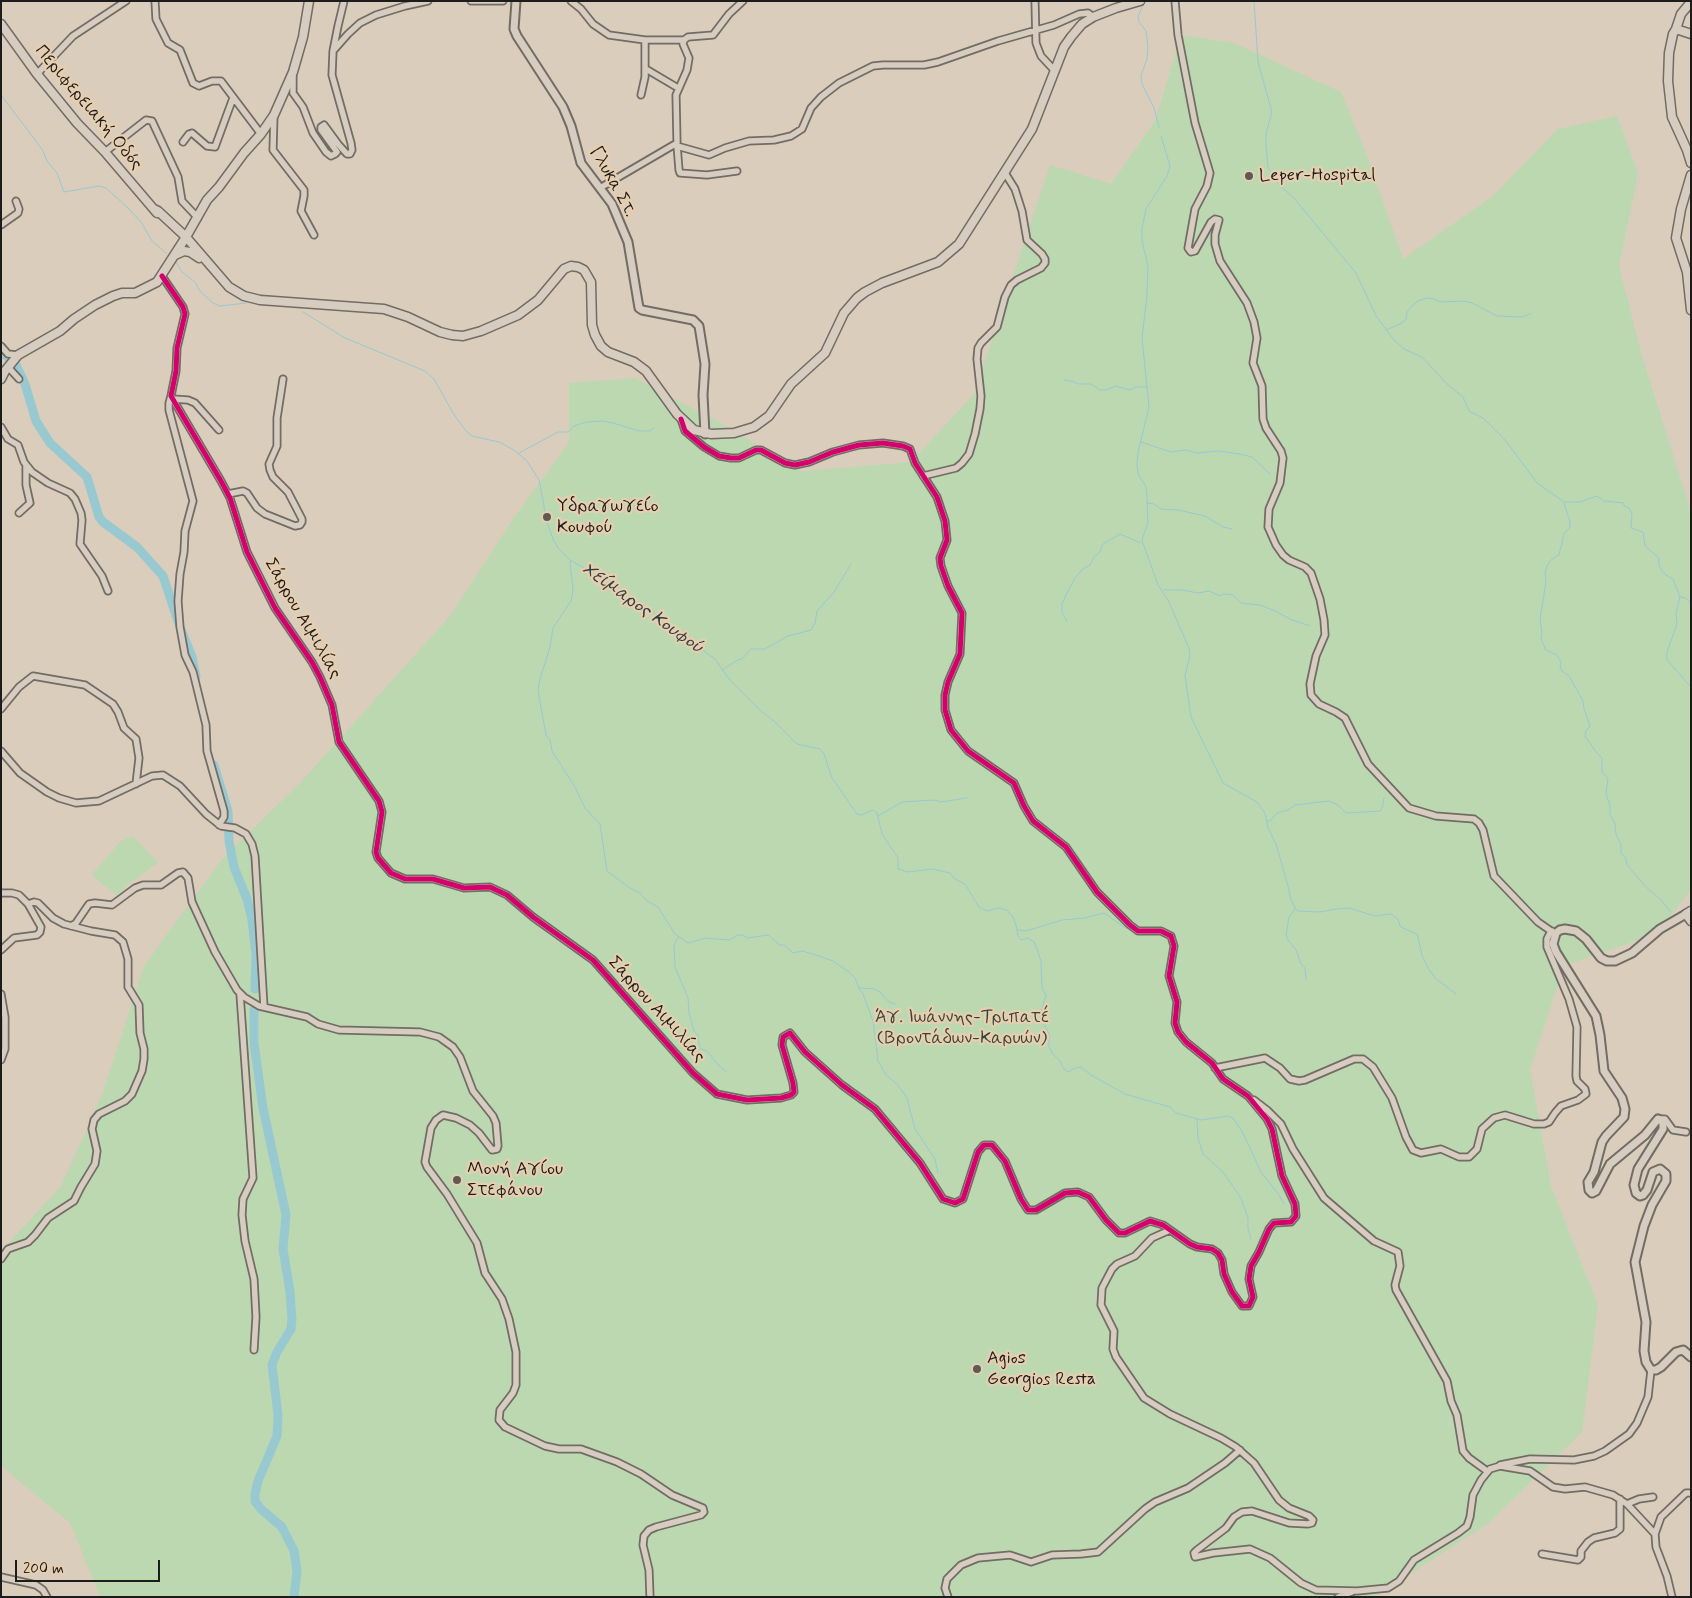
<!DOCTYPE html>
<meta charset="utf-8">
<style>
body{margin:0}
#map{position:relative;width:1692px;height:1598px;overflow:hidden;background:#dacdbc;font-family:Mynerve,sans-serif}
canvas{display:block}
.frame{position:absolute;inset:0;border:2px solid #1c1c1c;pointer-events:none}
.scale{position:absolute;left:15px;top:1560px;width:145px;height:22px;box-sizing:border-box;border:2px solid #1c1c1c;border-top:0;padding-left:6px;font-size:15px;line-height:18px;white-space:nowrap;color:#1c1c1c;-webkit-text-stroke:4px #e7ceaf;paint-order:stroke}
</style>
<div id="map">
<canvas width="1692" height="1598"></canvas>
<div class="frame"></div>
<div class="scale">200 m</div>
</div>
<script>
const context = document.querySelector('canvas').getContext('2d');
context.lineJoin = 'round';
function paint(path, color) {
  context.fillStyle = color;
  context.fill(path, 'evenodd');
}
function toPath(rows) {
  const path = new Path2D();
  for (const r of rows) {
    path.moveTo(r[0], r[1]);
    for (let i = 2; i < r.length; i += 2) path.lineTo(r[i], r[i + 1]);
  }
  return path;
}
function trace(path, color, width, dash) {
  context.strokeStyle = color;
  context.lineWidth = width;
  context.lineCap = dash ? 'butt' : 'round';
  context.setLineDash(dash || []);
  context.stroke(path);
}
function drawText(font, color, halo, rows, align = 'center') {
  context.font = font + ' Mynerve,sans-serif';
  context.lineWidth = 4.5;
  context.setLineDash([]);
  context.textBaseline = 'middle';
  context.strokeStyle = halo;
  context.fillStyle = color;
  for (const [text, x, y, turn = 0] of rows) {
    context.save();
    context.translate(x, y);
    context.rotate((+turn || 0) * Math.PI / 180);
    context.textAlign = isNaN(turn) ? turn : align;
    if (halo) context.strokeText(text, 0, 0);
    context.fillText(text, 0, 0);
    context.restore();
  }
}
paint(toPath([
 [1181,35,1234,43,1341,92,1365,150,1403,259,1493,196,1558,129,1617,116,1638,173,1619,266,1642,356,1688,502,1691,520,1691,890,1656,934,1564,966,1530,1070,1551,1186,1598,1305,1582,1432,1490,1522,1375,1597,100,1597,70,1523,1,1466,1,1251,61,1186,103,1092,144,966,222,859,301,782,450,616,513,519,569,442,569,383,635,378,715,420,802,471,911,462,974,394,1050,165,1111,184,1155,121],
 [133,836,158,863,127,885,117,896,93,876,93,873,121,841]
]), '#bcd8b1');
trace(toPath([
 [1254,1,1258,62,1272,112,1266,133,1266,146,1268,167,1273,177,1280,186,1293,197,1356,273,1376,316,1394,340,1404,349,1422,357,1447,384,1463,397,1469,411,1483,418,1506,441,1537,483,1550,492,1564,502,1580,502,1597,496,1604,501,1624,503,1624,506,1629,508,1632,514,1631,528,1643,532,1645,546,1659,558,1659,565,1662,571,1666,575,1673,579,1680,597,1686,598,1691,604],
 [1143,5,1138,16,1139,22,1146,31,1148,47,1147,59,1141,76,1142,84,1154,108,1159,127],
 [1,95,42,149,47,161,57,173,64,192,99,186,106,188,128,208,141,222,152,241,166,253],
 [1161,136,1170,166,1167,176,1146,209,1142,228,1142,241,1148,266,1147,295,1142,338,1149,407,1138,452,1137,464,1138,474,1146,487,1147,497,1148,523,1142,539,1143,543,1158,585,1168,600,1189,648,1190,655,1185,676,1191,717,1223,783,1257,802,1265,813,1268,828,1276,844,1288,886,1291,900,1297,911,1320,912,1336,909,1349,908,1375,916,1391,914,1398,919,1400,926,1403,928,1417,934,1422,955,1428,968,1435,978,1456,994],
 [176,262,182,272,195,282,200,291,213,303,220,306,246,303],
 [303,312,345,338,425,371,434,379,453,413,466,431,472,436,499,442,514,450,527,461,539,480,547,522,553,539,558,548,570,560,593,573,622,597,639,602,652,611,675,636,687,645,704,651,715,659,729,679,762,712,774,721,797,744,820,749,824,754,832,778,857,814,861,815,873,810,877,813,882,834,898,858,898,869,908,872,932,869,950,873,955,879,965,884,979,907,987,911,999,908,1007,910,1013,917,1016,925,1018,936,1021,940,1028,938,1034,942,1037,949,1041,961,1042,988,1046,995,1041,1012,1042,1020,1049,1034,1049,1046,1052,1053,1060,1061,1064,1069,1068,1072,1075,1068,1081,1067,1091,1075,1125,1094,1170,1107,1176,1113,1201,1120,1228,1116,1233,1118,1243,1133,1261,1172,1279,1195,1284,1204],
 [1386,330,1402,323,1406,319,1407,312,1412,306,1418,301,1427,298,1434,299,1440,302,1463,301,1472,303,1497,316,1523,317,1531,313],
 [1064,380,1071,381,1079,384,1091,384,1100,390,1106,390,1116,386,1130,390,1136,387,1147,387],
 [1141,442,1171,452,1186,450,1197,453,1218,451,1240,454,1252,457,1270,474],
 [519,453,558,432,568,432,574,426,586,422,602,421,613,423,639,431,650,431,654,428],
 [1147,503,1154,504,1161,509,1178,510,1205,516,1223,527,1232,529],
 [1564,503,1570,522,1570,527,1564,534,1559,555,1551,560,1547,566,1545,573,1546,582,1540,619,1542,634,1541,639,1546,650,1557,655,1561,662,1560,666,1562,671,1569,676,1583,701,1584,709,1590,726,1586,731,1585,736,1596,752,1602,758,1602,771,1608,779,1606,794,1610,805,1610,814,1615,824,1616,834,1621,845,1621,853,1626,859,1627,865,1646,887,1661,900,1671,912],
 [570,561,573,590,571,601,553,628,550,647,540,679,538,690,546,735,550,740,552,751,575,787,585,808,600,824,607,871,630,888,640,893,647,901,658,907,675,934,688,943,705,938,729,940,738,935,743,935,747,938,768,935,780,945,784,945,793,953,802,951,816,955,833,961,849,972,855,978,859,988,863,994,873,1021,878,1061,886,1075,898,1085,907,1098,915,1129,935,1159,938,1173],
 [1164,590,1182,590,1198,593,1209,591,1220,596,1223,594,1233,595,1241,603,1260,605,1275,611,1292,620,1310,626],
 [1680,597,1676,613,1677,624,1667,652,1667,660,1691,687],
 [1067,622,1062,612,1062,604,1066,595,1075,578,1083,569,1090,565,1094,557,1100,552,1103,544,1120,534,1141,543],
 [722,670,738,660,742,659,751,649,765,649,788,636,811,630,815,623,817,611,834,592,851,564],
 [878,816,902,802,935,800,941,802,967,798],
 [1267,821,1270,821,1277,813,1288,810,1295,805,1329,801,1338,805,1346,813,1380,811,1382,809,1384,798],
 [1295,909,1289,917,1286,935,1288,940,1296,950,1301,964,1305,968,1306,980],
 [1018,930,1026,931,1062,920,1085,918,1104,913,1127,929],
 [678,937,674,945,675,967,688,998,689,1013,694,1031,698,1035,699,1044,701,1049,707,1051,712,1057,719,1066,727,1072],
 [859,988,874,989,880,992,889,1002,895,1004],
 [1197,1119,1198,1138,1203,1154,1223,1172,1241,1198,1248,1218,1248,1229,1251,1239]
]), '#98c9d1', 1);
trace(toPath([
 [1,351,16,365,25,384,36,421,50,443,87,477,99,517,103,522,137,547,163,576,180,627,192,657,196,677],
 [214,765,228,811,229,841,234,867,247,899,252,920,256,955,255,989],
 [254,1010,254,1043,263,1108,286,1215,283,1249,290,1292,292,1319,291,1329,277,1352,272,1365,278,1415,277,1436,258,1481,255,1494,255,1501,261,1509,282,1527,294,1551,297,1571,294,1597]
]), '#98c9d1', 9);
const minor = toPath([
 [155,1,156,19,168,43,180,50,193,83,199,86,212,81,221,81,261,134],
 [471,1,503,1],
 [571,1,581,9,593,24,609,35,645,40,684,40],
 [1035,1,1036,43,1041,56,1055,71],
 [1175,1,1178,35,1195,123,1210,173,1207,186,1195,209,1188,248,1191,252,1195,251,1211,222,1215,219,1219,220,1215,235,1215,244,1220,261,1247,303,1254,322,1257,338,1253,363,1262,386,1263,419,1266,428,1281,451,1283,458,1280,483,1269,509,1268,527,1276,545,1283,555,1289,560,1305,567,1311,573,1320,599,1324,620,1325,635,1316,656,1310,684,1311,695,1319,704,1336,712,1345,718,1368,764,1409,808,1436,816,1474,819,1479,823,1483,830,1494,876,1538,922,1551,931],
 [333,51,338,26,344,1],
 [646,69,678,88],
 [37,74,73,36,126,1],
 [293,76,293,93,303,107,313,133,326,152,331,156,335,154,337,152,321,130,321,127,324,125,338,144,347,154,350,154,352,150,351,143,332,75,333,51,348,34,360,23,376,15,405,6,428,1],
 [641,95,645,77,645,40],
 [274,115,273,150,304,190,304,196,301,211,314,235],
 [183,142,189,134,192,133,207,146,215,147,233,98],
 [677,145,679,170,680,173,707,175,737,171],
 [677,146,709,155,725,148,749,141,774,140,791,136,802,129,811,108,821,97,839,83,873,66,883,65,924,65,938,62,998,41,1054,25,1079,14,1088,13,1093,17],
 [105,152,146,120,152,121,178,177,182,201,198,218],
 [600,188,677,143,676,95,687,70,689,58,683,44,684,40,688,37,713,35,729,14,743,1],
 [1,225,18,213,19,209,16,201],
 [162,276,183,307,185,314,177,348,176,371,171,396,221,481,230,498,247,552,275,608,312,662,320,677,332,705,339,742,379,801,382,812,376,852,378,858,391,873,405,879,433,879,464,888,490,887,507,895,533,917,593,960,693,1073,717,1094,747,1100,781,1098,791,1095,794,1092,793,1083,782,1045,783,1037,790,1033,805,1052,842,1085,875,1109,920,1163,943,1199,955,1203,963,1199,978,1152,984,1145,992,1145,1005,1161,1021,1199,1028,1210,1036,1210,1065,1193,1078,1192,1089,1197,1106,1220,1119,1233,1125,1233,1150,1221,1163,1225,1190,1244,1197,1247,1212,1249,1218,1253,1222,1260,1224,1274,1232,1292,1242,1306,1249,1306,1253,1297,1249,1279,1251,1266,1259,1252,1269,1229,1274,1223,1291,1222,1296,1216,1295,1204,1282,1176,1272,1129,1267,1119,1248,1096,1223,1079,1212,1063,1186,1042,1178,1032,1175,1023,1177,1002,1169,976,1174,946,1171,936,1161,931,1138,931,1130,925,1097,892,1066,847,1033,821,1024,806,1014,783,968,751,951,730,945,710,945,695,948,682,960,654,962,613,948,586,941,566,940,558,947,540,945,521,937,497,915,463,910,449,903,446,883,443,859,445,833,452,809,462,795,465,785,463,761,450,756,450,739,458,731,458,719,456,704,447,685,431,681,419],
 [1,346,8,354,18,355],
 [8,367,19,379],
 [171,396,169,403,169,410,193,501,185,531,184,552,180,574,178,601,180,627,185,655,193,672,206,725,207,751,224,811,224,817,219,825],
 [173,399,188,400,195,403,219,430],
 [1,427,8,439,18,445,24,462,32,472,48,483,70,493,75,499,81,513,82,520,80,544,102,576,108,591],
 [923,476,956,468,962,463,969,454,975,434,980,409,981,396,977,359,978,348,981,343,997,327,1005,297,1011,285,1017,280,1041,268,1045,263,1045,259,1042,254,1027,240,1022,211,1015,189,1005,173],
 [228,494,243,491,247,493,257,508,265,514,295,526,300,525,302,522,302,519,288,492,273,477,270,470,269,464,277,446,277,418,283,379],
 [19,513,30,503,26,485,26,465],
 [1,709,19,687,33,676,85,685,113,704,118,712,124,728,136,739,139,758,136,784],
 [1,751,20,773,47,792,59,798,76,803,99,801,152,776,163,775,180,786,206,814,221,826,235,828,246,834,252,844,255,856,264,1007],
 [1,893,12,893,19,895,28,904,41,927,40,932,37,935,14,938,1,950],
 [71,926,76,923,89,904,95,903,112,905,135,888,143,885,161,885,178,873,183,872,188,878,192,902,215,952,237,990,244,997,259,1006,307,1017,318,1024,339,1030,420,1032,439,1037,453,1047,460,1057,473,1091,493,1116,496,1123,498,1146,497,1149,492,1150,479,1133,470,1125,456,1118,443,1115,436,1120,431,1128,425,1162,427,1167,447,1194,477,1243,485,1273,502,1299,509,1319,516,1352,516,1385,513,1393,500,1410,499,1420,505,1427,545,1446,559,1449,581,1449,617,1462,641,1474,672,1495,703,1508,704,1512,701,1515,656,1527,649,1530,644,1536,643,1545,649,1570,650,1597],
 [1,994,5,1017,5,1049,1,1060],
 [240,994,253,1178,243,1199,242,1215,245,1241,254,1279,256,1317,254,1350],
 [1215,1068,1265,1058,1280,1068,1290,1079,1299,1081,1305,1080,1354,1059,1363,1059,1373,1067,1392,1098,1406,1137,1413,1150,1421,1153,1441,1149,1459,1157,1469,1157,1477,1149,1482,1129,1494,1118,1505,1115,1534,1124,1544,1124,1549,1122,1555,1113,1561,1106,1578,1100,1586,1094,1585,1089,1577,1081,1576,1076,1577,1027,1569,999,1547,947,1547,939,1551,931,1552,931],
 [1254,1100,1267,1110,1281,1124,1293,1149,1324,1198,1374,1241,1398,1252,1400,1266,1395,1285,1396,1290,1447,1381,1451,1401,1457,1415,1463,1451,1469,1458,1487,1471],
 [1660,1119,1665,1119,1673,1130,1686,1132],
 [1170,1230,1152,1238,1135,1256,1117,1264,1112,1269,1102,1288,1101,1305,1114,1331,1113,1349,1116,1357,1144,1398,1170,1414,1221,1438,1236,1447,1254,1463,1279,1500,1289,1508,1309,1516,1313,1520,1312,1523,1308,1524,1289,1523,1252,1511,1242,1512,1234,1517,1226,1528,1197,1550,1194,1553,1195,1557,1213,1553,1250,1549,1270,1558,1301,1583,1316,1590,1357,1591,1388,1588,1399,1581,1414,1560,1458,1533,1467,1526,1470,1517,1473,1495,1481,1480,1490,1469,1500,1466,1530,1471,1553,1487,1565,1489,1585,1487,1613,1495,1627,1504,1655,1534],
 [1,1259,8,1249,28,1242,35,1235,48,1218,74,1201,81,1187,95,1164,97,1151,92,1129,94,1120,99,1114,125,1101,132,1094,142,1071,144,1059,144,1049,140,1033,139,1005,128,987,128,959,123,942,115,935,91,931,64,924,53,918,38,903,34,902,28,904],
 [1500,1465,1530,1459,1574,1460,1594,1456,1605,1451,1629,1434,1637,1423,1648,1397,1651,1370],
 [1627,1504,1639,1499,1653,1497],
 [1542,1554,1578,1560,1581,1557,1581,1551,1588,1542,1594,1538,1615,1533,1620,1529,1620,1499],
 [1,1577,36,1585,43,1590,47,1597],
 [948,1597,945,1588,947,1579,961,1565,978,1558,1010,1555,1031,1562,1052,1555,1081,1554,1098,1552,1145,1509,1155,1502,1188,1488,1225,1463,1240,1450],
 [1338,1597,1352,1592],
 [1672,1597,1667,1576,1656,1547,1655,1534,1661,1517,1686,1493,1691,1493]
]);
const tertiary = toPath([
 [516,1,514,29,517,36,563,107,571,126,581,163,612,204,628,242,639,308,642,310,693,320,699,326,705,364,703,395,705,434],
 [1686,914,1660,929,1632,953,1615,961,1607,961,1601,958,1586,939,1576,931,1565,929,1560,930,1556,933,1553,944,1556,952,1596,1016,1600,1035,1604,1071,1622,1098,1625,1109,1624,1117,1606,1136,1602,1142,1594,1172,1588,1182,1589,1190,1592,1193,1596,1191,1610,1164,1645,1135,1658,1119,1662,1121,1663,1124,1663,1129,1638,1169,1634,1185,1636,1193,1640,1196,1643,1195,1647,1190,1653,1172,1660,1169,1666,1174,1666,1181,1652,1205,1644,1226,1635,1262,1646,1322,1644,1351,1646,1362,1651,1370,1656,1370,1661,1367,1676,1352,1683,1350,1691,1357]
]);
const secondary = toPath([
 [1691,2,1681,14,1676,29,1673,34,1669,53,1668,81,1672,117,1687,150,1691,163],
 [1,24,37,74,77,123,105,152,157,213],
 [1676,29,1691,34],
 [1691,175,1681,209,1676,238,1687,272,1691,310],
 [154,209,158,211,186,237,229,287,244,296,260,300,384,309,408,317,440,332,452,335,463,336,481,331,518,315,538,300,564,269,571,266,578,267,584,270,591,282,592,325,595,335,601,346,608,352,634,362,646,371,677,414,694,430,711,434,734,433,754,427,769,416,791,384,825,353,844,313,857,298,865,292,882,283,938,262,959,244,1032,129,1064,47,1071,37,1082,24,1093,17,1116,8,1140,1],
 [175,255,184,251,190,252,199,258],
 [1,379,5,371,18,355,60,331,74,319,95,305,113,296,122,293,135,293,157,282,186,237,207,200,219,187,244,153,261,134,274,115,293,72,303,37,309,1],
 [1691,911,1686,914,1691,921]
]);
trace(minor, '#726c64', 9);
trace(tertiary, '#726c64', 11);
trace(secondary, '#726c64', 11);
trace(minor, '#d6ccc0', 5.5);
trace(tertiary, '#d6ccc0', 7);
trace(secondary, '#d6ccc0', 8);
trace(toPath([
 [162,276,183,307,185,314,177,348,176,371,171,396,221,481,230,498,247,552,275,608,312,662,320,677,332,705,339,742,379,801,382,812,376,852,378,858,391,873,405,879,433,879,464,888,490,887,507,895,533,917,593,960,693,1073,717,1094,747,1100,781,1098,791,1095,794,1092,793,1083,782,1045,783,1037,790,1033,805,1052,842,1085,875,1109,920,1163,943,1199,955,1203,963,1199,978,1152,984,1145,992,1145,1005,1161,1021,1199,1028,1210,1036,1210,1065,1193,1078,1192,1089,1197,1106,1220,1119,1233,1125,1233,1150,1221,1163,1225,1190,1244,1197,1247,1212,1249,1218,1253,1222,1260,1224,1274,1232,1292,1242,1306,1249,1306,1253,1297,1249,1279,1251,1266,1259,1252,1269,1229,1274,1223,1291,1222,1296,1216,1295,1204,1282,1176,1272,1129,1267,1119,1248,1096,1223,1079,1212,1063,1186,1042,1178,1032,1175,1023,1177,1002,1169,976,1174,946,1171,936,1161,931,1138,931,1130,925,1097,892,1066,847,1033,821,1024,806,1014,783,968,751,951,730,945,710,945,695,948,682,960,654,962,613,948,586,941,566,940,558,947,540,945,521,937,497,915,463,910,449,903,446,883,443,859,445,833,452,809,462,795,465,785,463,761,450,756,450,739,458,731,458,719,456,704,447,685,431,681,419]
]), '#d6006c', 5);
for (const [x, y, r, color] of [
 [1249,176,5,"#5e5a54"],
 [547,517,5,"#5e5a54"],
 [457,1180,5,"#5e5a54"],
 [977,1369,5,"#5e5a54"]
]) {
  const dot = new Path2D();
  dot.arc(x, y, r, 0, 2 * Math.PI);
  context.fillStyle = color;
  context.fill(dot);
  trace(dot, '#e7ceaf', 2);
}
drawText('18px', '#1c1c1c', '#e7ceaf', [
 ["Περιφερειακή Οδός",88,108,50],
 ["Γλυκα Στ.",612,182,61],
 ["Σάρρου Αιμιλίας",302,619,60],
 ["Σάρρου Αιμιλίας",656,1010,48]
]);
drawText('18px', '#1c1c1c', '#e7ceaf', [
 ["Leper-Hospital",1259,176],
 ["Υδραγωγείο",557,507],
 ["Κουφού",557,528],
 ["Μονή Αγίου",467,1170],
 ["Στεφάνου",467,1191],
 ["Agios",987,1359],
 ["Georgios Resta",987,1380]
], 'left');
drawText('18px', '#374338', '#e7ceaf', [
 ["Άγ. Ιωάννης-Τριπατέ",962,1018],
 ["(Βροντάδων-Καρυών)",962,1039]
]);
drawText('italic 19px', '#2f3e42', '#e7ceaf', [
 ["Χείμαρος Κουφού",642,609,35]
]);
</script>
